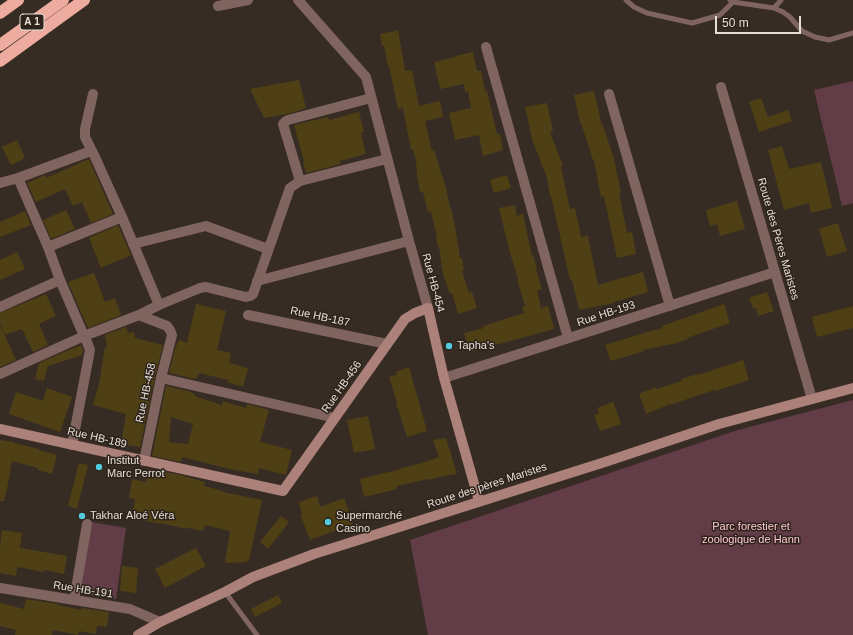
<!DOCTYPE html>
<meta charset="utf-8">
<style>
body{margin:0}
#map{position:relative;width:853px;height:635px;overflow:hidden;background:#372c24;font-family:Helvetica,sans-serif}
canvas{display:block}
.scale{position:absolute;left:715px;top:16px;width:86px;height:18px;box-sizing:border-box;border:2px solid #e5ded9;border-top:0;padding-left:5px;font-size:12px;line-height:14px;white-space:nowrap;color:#e5ded9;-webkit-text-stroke:3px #2d231a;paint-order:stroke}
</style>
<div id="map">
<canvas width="853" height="635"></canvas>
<div class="scale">50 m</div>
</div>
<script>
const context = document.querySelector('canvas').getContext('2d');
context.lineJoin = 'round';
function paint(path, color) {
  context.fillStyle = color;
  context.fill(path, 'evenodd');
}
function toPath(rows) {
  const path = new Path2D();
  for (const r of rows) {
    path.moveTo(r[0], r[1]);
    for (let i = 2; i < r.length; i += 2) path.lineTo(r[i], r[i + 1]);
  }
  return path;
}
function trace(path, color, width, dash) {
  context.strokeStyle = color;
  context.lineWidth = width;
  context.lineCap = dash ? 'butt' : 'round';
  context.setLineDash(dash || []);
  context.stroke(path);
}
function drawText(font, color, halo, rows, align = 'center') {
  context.font = font + ' Helvetica,sans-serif';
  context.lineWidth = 3;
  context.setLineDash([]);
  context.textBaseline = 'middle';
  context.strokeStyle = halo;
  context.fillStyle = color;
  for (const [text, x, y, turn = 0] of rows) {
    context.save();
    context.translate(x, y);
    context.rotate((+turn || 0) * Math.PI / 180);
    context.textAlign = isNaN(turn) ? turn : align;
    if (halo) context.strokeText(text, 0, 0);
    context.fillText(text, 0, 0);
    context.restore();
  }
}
paint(toPath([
 [853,81,853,203,842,206,814,90],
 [853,400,853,635,428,635,410,540,738,430],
 [91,522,126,528,116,599,80,593]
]), '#623d47');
paint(toPath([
 [398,30,405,71,412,70,419,106,440,101,443,117,425,121,432,151,434,150,446,188,450,208,451,208,455,226,460,258,462,258,464,270,462,271,469,293,472,292,477,308,458,314,452,293,450,294,443,274,439,247,438,247,436,237,437,237,431,211,428,212,423,192,420,192,417,176,416,161,413,149,411,150,403,108,398,109,389,66,388,66,384,46,382,46,380,34],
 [473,52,477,71,481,71,485,91,487,91,497,134,500,134,503,150,483,156,479,135,455,140,449,113,471,108,468,91,465,92,464,84,440,89,434,62,455,57,455,56],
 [299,80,306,108,291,113,264,118,250,89],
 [594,91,602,126,603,125,614,159,621,193,619,193,627,233,632,232,636,254,617,258,604,196,601,197,594,160,593,160,581,123,580,123,574,95],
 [761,98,768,117,788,110,792,121,759,132,749,102],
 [547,103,553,131,550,132,563,166,561,167,570,209,575,208,581,237,588,236,598,285,643,272,648,292,614,302,614,303,579,310,572,280,570,280,551,196,550,196,547,178,532,139,525,107],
 [359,112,364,132,361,133,366,154,340,161,341,164,306,173,303,162,304,161,294,125,328,117,329,120],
 [17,140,25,158,11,165,2,147],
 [782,146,789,169,821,162,832,208,811,213,809,203,784,210,768,150],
 [89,159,113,214,91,223,82,202,73,206,65,189,36,202,27,183,45,175,46,178],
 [507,175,511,188,494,193,490,180],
 [737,201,745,229,720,236,717,224,710,226,706,210],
 [515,205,517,216,523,214,532,256,533,255,537,269,536,269,542,289,537,291,541,308,548,306,554,329,470,352,464,333,484,328,483,326,524,313,522,307,525,306,517,279,518,279,510,253,499,208],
 [66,210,75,229,51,239,43,220],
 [25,211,31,225,0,237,0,222],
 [838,223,847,251,827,257,819,229],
 [118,225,131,255,101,268,89,238],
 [17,252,25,269,0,280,0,260],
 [94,273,105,302,115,298,121,315,88,328,68,282],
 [767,292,774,311,758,316,756,308,753,308,749,298],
 [46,294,56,316,39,324,48,345,33,352,22,329,5,335,0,322,0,313],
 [196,304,226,311,217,350,231,353,229,363,248,368,243,387,227,382,228,380,199,373,196,379,169,373,175,349,179,340,187,343],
 [724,304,730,323,687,338,688,339,671,345,671,344,643,350,644,351,611,361,605,345,647,332,663,328,662,326],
 [853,306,853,328,817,337,812,317],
 [0,325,16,360,0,367],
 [126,327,128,333,134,332,135,338,163,345,155,376,140,447,121,444,126,414,93,405,99,384,105,347,107,347,105,335],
 [81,345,83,351,82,355,48,366,44,381,35,379,39,363],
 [743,360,749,380,715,391,714,390,670,405,670,404,646,414,639,394,656,387,656,389,682,381,681,379,698,374,698,375],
 [409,367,427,431,407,437,396,403,397,402,389,377,397,375,396,372],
 [166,386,192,392,191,393,195,394,194,396,222,405,223,401,246,408,247,404,269,410,260,442,292,450,286,475,259,468,258,474,234,470,182,457,181,462,152,456],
 [171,417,193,424,188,444,169,442],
 [47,388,72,397,60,432,9,414,16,392,43,401],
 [613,402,621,424,600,431,594,415,599,414,597,408],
 [368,416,375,449,354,453,347,420],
 [446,438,457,474,444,476,428,480,428,479,397,486,397,489,364,497,360,479,401,469,401,468,419,464,439,457,433,440],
 [0,440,14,442,14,443,39,449,39,450,57,455,52,474,38,470,38,468,12,461,8,484,4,501,0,501],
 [79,463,88,465,77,509,68,506],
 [148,469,150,469,180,475,205,482,204,486,223,491,223,492,262,500,249,560,246,562,225,563,230,531,205,525,203,531,185,527,187,529,161,523,161,524,132,518,135,499,129,498,132,479,146,482],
 [317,496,320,507,344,498,353,524,310,540,300,514,302,514,299,502],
 [281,516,289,522,268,549,260,542],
 [2,530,22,533,20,548,67,556,64,574,45,570,44,572,17,567,16,576,0,573,0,545],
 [196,548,206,566,165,588,155,569],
 [122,566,138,568,136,593,120,591],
 [278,595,282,603,255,617,251,609],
 [26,599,58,604,57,605,81,610,82,608,109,612,107,627,97,626,96,634,79,631,78,635,53,630,52,635,15,635,16,630,0,626,0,603,24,609]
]), '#4e4014');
trace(toPath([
 [626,0,634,7,647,13,692,23,720,15,733,2],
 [730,0,733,2,774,8,783,12,790,17,802,31,815,37,829,40,853,33],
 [774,8,781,0],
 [225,592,257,635]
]), '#7f645f', 5);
trace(toPath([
 [298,0,366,77,409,241,428,308],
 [218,6,248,0],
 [486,47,568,338],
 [721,87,812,399],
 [93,94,85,129,85,137,95,157,122,217,159,305],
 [609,94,670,306],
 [18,178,48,247,60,280,84,336,87,342,90,350,72,445],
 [300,181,283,124,285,122,288,120,371,98],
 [0,183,18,178,91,151],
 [133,244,206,226,268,249],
 [48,247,122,217],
 [257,281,409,241],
 [0,307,60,280],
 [139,315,167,326,170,330,172,335,161,378,144,461],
 [248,315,387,344],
 [0,374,84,336,139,315,159,305,200,288,206,287,246,297,250,296,253,294,290,188,300,181,387,159],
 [161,378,335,418],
 [444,378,775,272],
 [0,588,130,609,160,622],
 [74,600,87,524]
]), '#7f645f', 10);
trace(toPath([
 [0,429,283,491,405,319,415,313,428,308,444,378,479,501],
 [138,635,160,622,225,592,253,577,314,554,605,462,719,424,853,388]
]), '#ab8179', 10);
trace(toPath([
 [0,13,18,0],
 [0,45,63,0],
 [0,61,84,0]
]), '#edac9f', 12);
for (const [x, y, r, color] of [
 [449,346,4,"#54cade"],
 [99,467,4,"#54cade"],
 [82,516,4,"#54cade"],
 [328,522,4,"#54cade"]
]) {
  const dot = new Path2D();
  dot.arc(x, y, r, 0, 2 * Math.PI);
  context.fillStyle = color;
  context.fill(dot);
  trace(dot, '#2d231a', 1.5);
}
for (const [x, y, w] of [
 [32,22,24]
]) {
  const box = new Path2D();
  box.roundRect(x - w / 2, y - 8, w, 16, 3);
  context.fillStyle = '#2d231a';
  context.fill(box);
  trace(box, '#e5ded9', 1);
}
drawText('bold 10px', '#e5ded9', null, [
 ["A 1",32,22]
]);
drawText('11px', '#e5ded9', '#2d231a', [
 ["Route des Pères Maristes",778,239,74],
 ["Rue HB-454",433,283,75],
 ["Rue HB-193",606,314,-18],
 ["Rue HB-187",320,317,12],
 ["Rue HB-456",342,387,-55],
 ["Rue HB-458",146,393,-78],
 ["Rue HB-189",97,438,13],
 ["Route des pères Maristes",487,486,-18],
 ["Rue HB-191",83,590,9]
]);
drawText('11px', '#e5ded9', '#2d231a', [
 ["Tapha's",457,346],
 ["Institut",107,461],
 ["Marc Perrot",107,474],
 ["Takhar Aloé Véra",90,516],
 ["Supermarché",336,516],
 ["Casino",336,529]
], 'left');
drawText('11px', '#fec6d4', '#2d231a', [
 ["Parc forestier et",751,527],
 ["zoologique de Hann",751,540]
]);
</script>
